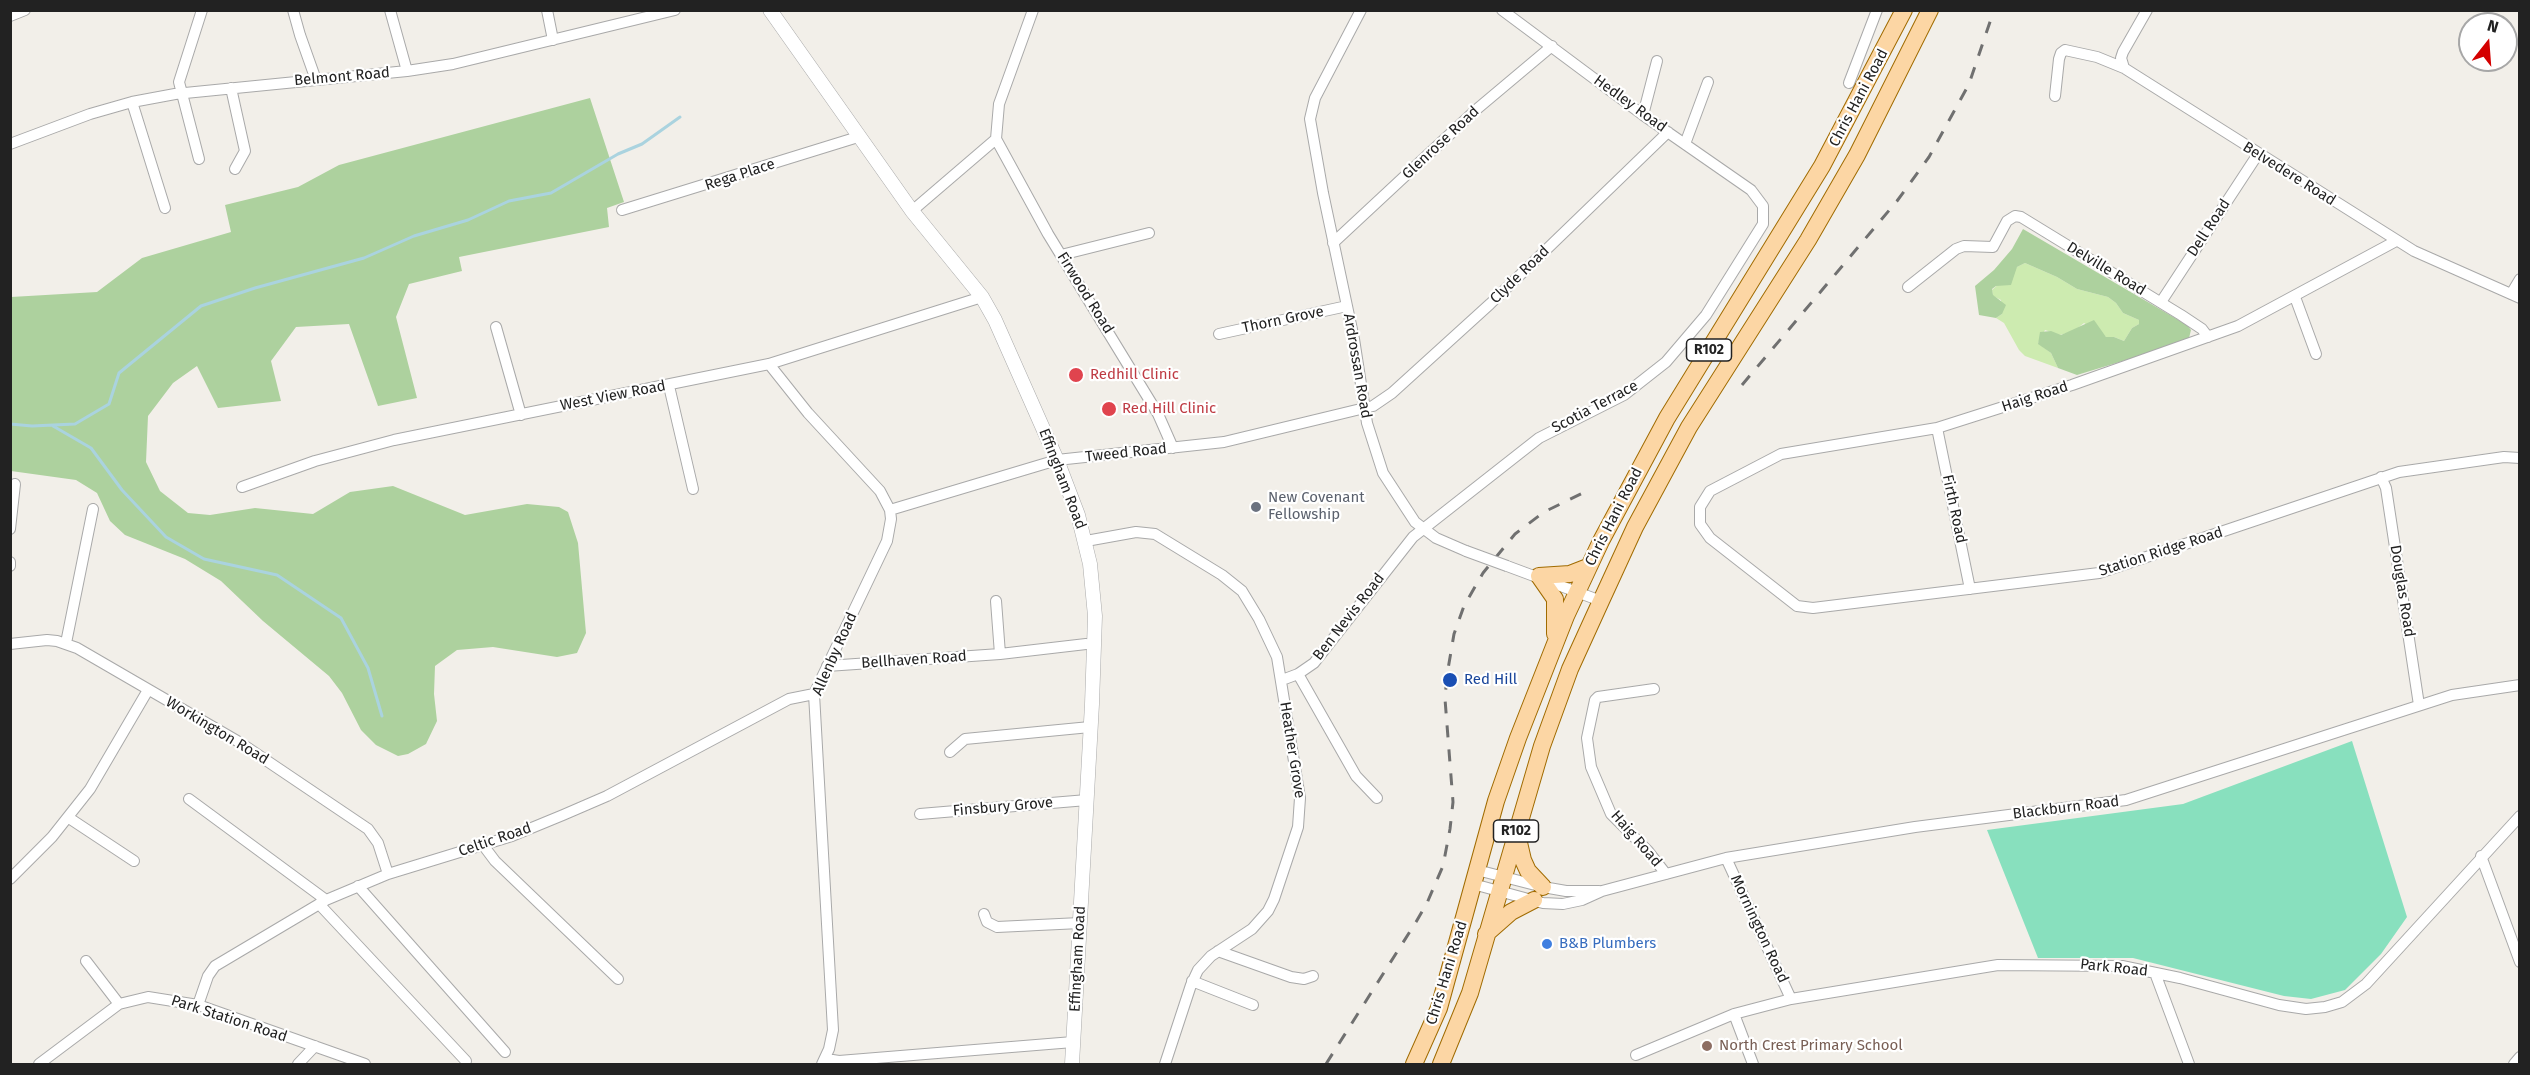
<!DOCTYPE html>
<style>
body{margin:0}
#map{position:relative;width:2530px;height:1075px;overflow:hidden;background:#f2efe9;font-family:"Fira Sans",sans-serif}
canvas{display:block}
.frame{position:absolute;inset:0;border:12px solid #222;pointer-events:none}
.north{position:absolute;left:2458px;top:12px;width:60px;height:60px;box-sizing:border-box;background:#fff;border:2px solid #a7a7a7;border-radius:50%;rotate:17deg;font-size:16px;font-weight:700;line-height:24px;text-align:center;color:#222}
.north::after{content:'';display:block;margin:auto;width:21px;height:27px;background:#d40000;clip-path:polygon(50% 0,100% 100%,50% 72%,0 100%)}
</style>
<div id="map">
<canvas width="2530" height="1075"></canvas>
<div class="frame"></div>
<div class="north">N</div>
</div>
<script>
const context = document.querySelector('canvas').getContext('2d');
context.lineJoin = 'round';
function paint(path, color) {
  context.fillStyle = color;
  context.fill(path, 'evenodd');
}
function toPath(rows) {
  const path = new Path2D();
  for (const r of rows) {
    path.moveTo(r[0], r[1]);
    for (let i = 2; i < r.length; i += 2) path.lineTo(r[i], r[i + 1]);
  }
  return path;
}
function trace(path, color, width, dash) {
  context.strokeStyle = color;
  context.lineWidth = width;
  context.lineCap = dash ? 'butt' : 'round';
  context.setLineDash(dash || []);
  context.stroke(path);
}
function drawText(font, color, halo, rows, align = 'center') {
  context.font = font + ' "Fira Sans",sans-serif';
  context.lineWidth = 4.5;
  context.setLineDash([]);
  context.textBaseline = 'middle';
  context.strokeStyle = halo;
  context.fillStyle = color;
  for (const [text, x, y, turn = 0] of rows) {
    context.save();
    context.translate(x, y);
    context.rotate((+turn || 0) * Math.PI / 180);
    context.textAlign = isNaN(turn) ? turn : align;
    if (halo) context.strokeText(text, 0, 0);
    context.fillText(text, 0, 0);
    context.restore();
  }
}
paint(toPath([
 [2025,263,2057,277,2077,289,2108,297,2116,303,2123,313,2139,320,2139,324,2132,328,2124,341,2114,337,2106,337,2084,323,2074,331,2060,335,2045,330,2038,343,2051,353,2058,368,2025,356,2019,350,2004,323,1996,318,2002,314,2001,300,1993,296,1992,290,2017,267]
]), '#cdebb0');
paint(toPath([
 [590,98,624,202,607,208,609,227,459,257,462,271,409,284,396,317,417,398,378,406,349,324,296,327,271,361,281,401,218,408,197,366,173,383,148,416,146,462,160,491,188,513,210,515,255,508,313,514,350,492,393,486,465,515,527,504,559,507,568,512,578,543,586,633,577,653,557,657,493,647,457,650,435,666,434,694,437,721,426,744,408,754,398,756,376,745,361,730,342,693,329,676,263,621,221,581,185,559,125,535,110,521,97,493,76,480,11,471,11,297,97,292,142,258,231,232,225,205,298,187,339,165],
 [2023,229,2187,325,2191,330,2189,338,2185,342,2077,375,2058,368,2051,353,2038,344,2040,332,2051,331,2061,335,2094,320,2106,337,2114,337,2124,341,2132,328,2139,324,2139,320,2123,313,2116,303,2108,297,2077,289,2057,277,2025,263,2017,267,2011,285,1996,286,1992,289,1993,295,2006,305,2002,314,1996,318,1979,315,1975,286,1994,270,2012,249]
]), '#add19e');
paint(toPath([
 [2352,741,2407,917,2381,954,2345,990,2311,999,2284,996,2133,958,2038,958,1987,830,2183,804]
]), '#88e0be');
trace(toPath([
 [10,424,32,426,75,424,109,404,119,373,201,306,255,288,364,258,414,236,468,220,509,201,551,193,618,154,642,144,680,117],
 [53,426,91,448,122,490,166,537,204,559,277,575,341,618,368,668,382,716]
]), '#aad3df', 3);
const minor = toPath([
 [293,10,300,35,316,80],
 [390,10,407,71],
 [547,10,553,40],
 [1033,10,999,104,996,139,1048,234,1158,414,1173,448],
 [1361,10,1315,98,1310,119,1323,193,1354,339,1367,423,1383,473,1415,522,1436,538,1466,551],
 [2147,10,2123,52,2121,58,2124,68,2414,251,2520,298],
 [10,16,25,10],
 [1849,83,1877,10],
 [231,88,245,151,235,169],
 [2055,96,2059,59,2061,53,2065,50,2097,57,2124,68],
 [132,102,165,208],
 [1643,115,1657,61],
 [10,144,90,114,132,102,175,94,407,71,453,64,675,10],
 [1685,144,1708,82],
 [199,159,179,82,202,10],
 [622,210,858,137],
 [912,211,996,139],
 [2396,241,2238,326,2072,385,1937,428,1781,454,1710,491,1700,507,1700,524,1710,538,1797,606,1813,608,2099,573,2399,472,2504,457,2520,458],
 [1333,243,1477,109,1552,46],
 [1061,255,1149,233],
 [1908,287,1956,249,1964,246,1993,247,2007,221,2015,216,2021,217,2181,315,2202,329,2208,337],
 [2511,294,2520,279],
 [2295,297,2316,354],
 [2161,302,2258,154],
 [496,327,521,415],
 [1219,334,1347,306],
 [769,364,808,413,880,491,890,510,891,519,887,541,814,694,833,1030,829,1049,822,1064],
 [669,386,693,489],
 [1937,428,1970,589],
 [2381,477,2386,488,2419,705],
 [242,487,315,461,394,440,769,364,982,297],
 [890,510,1057,460,1224,442,1373,406,1392,393,1490,304,1668,132],
 [10,529,15,484],
 [1086,541,1136,532,1155,534,1222,575,1242,591,1259,619,1277,657,1300,798,1298,827,1274,899,1268,911,1252,929,1211,956,1198,970,1191,985,1165,1064],
 [10,562,10,566],
 [1507,566,1601,601],
 [996,601,1000,654],
 [66,643,93,509],
 [10,644,47,640,57,641,77,648,239,742,368,829,378,843,388,874],
 [827,666,1000,654,1086,644],
 [1298,674,1356,776,1377,798],
 [1282,680,1298,674,1314,663,1413,537,1539,438,1624,395,1666,362,1706,315,1763,224,1763,206,1751,190,1643,115,1502,10],
 [1654,689,1598,697,1595,700,1587,738,1591,767,1611,814,1648,851,1666,874],
 [950,752,965,739,1090,727],
 [189,799,326,900],
 [920,814,1087,800],
 [69,818,134,861],
 [483,845,495,861,618,979],
 [2481,856,2520,962],
 [1726,858,1791,999],
 [1477,870,1543,887,1566,891,1599,891],
 [10,879,52,837,90,789,148,690],
 [1473,884,1543,903,1563,904,1582,900,1602,891,1726,858,1915,827,2126,800,2452,695,2520,685],
 [358,886,505,1052],
 [319,904,466,1061],
 [984,914,987,922,997,927,1080,923],
 [1218,951,1291,977,1304,979,1313,976],
 [86,961,119,1004],
 [2155,973,2189,1064],
 [1192,981,1253,1005],
 [198,1005,208,976,215,966,326,900,388,874,512,836,563,815,607,796,789,699,814,694],
 [1734,1014,1753,1064],
 [1636,1055,1734,1014,1791,999,1998,965,2122,966,2180,978,2279,1005,2306,1009,2325,1007,2342,1002,2366,984,2520,816],
 [826,1059,839,1061,1073,1042],
 [39,1064,119,1004,148,997,198,1005,365,1064],
 [298,1064,315,1046],
 [2514,1064,2520,1057]
]);
const tertiary = toPath([
 [770,10,912,211,982,297,995,320,1057,460,1078,515,1090,564,1095,616,1092,704,1072,1064]
]);
const primary = toPath([
 [1539,576,1555,599,1555,634],
 [1539,576,1570,574,1588,567],
 [1517,834,1523,860,1528,871,1543,887],
 [1486,934,1511,912,1534,900],
 [1414,1064,1439,1008,1496,801,1518,738,1566,616,1601,541,1667,418,1822,166,1904,10],
 [1441,1064,1470,993,1542,746,1570,669,1601,601,1635,527,1689,427,1808,240,1857,155,1930,10]
]);
trace(minor, '#a9a9a9', 12);
trace(tertiary, '#a9a9a9', 15);
trace(primary, '#a06b00', 18);
trace(minor, '#fff', 10);
trace(tertiary, '#fff', 14);
trace(primary, '#fcd6a4', 16);
trace(toPath([
 [1742,385,1897,201,1929,157,1969,84,1994,10],
 [1326,1064,1416,922,1427,903,1443,866,1450,829,1453,802,1445,699,1447,675,1454,634,1464,606,1483,573,1515,534,1544,512,1585,492]
]), '#707070', 3, [12, 12]);
const minorBridge = toPath([
 [1466,551,1507,566]
]);
trace(minorBridge, '#a9a9a9', 12, []);
trace(minorBridge, '#fff', 10);
for (const [x, y, r, color] of [
 [1076,375,8,"#e0444e"],
 [1109,409,8,"#e0444e"],
 [1256,507,6,"#6b7280"],
 [1450,680,8,"#1a4fb4"],
 [1547,944,6,"#3f7fe0"],
 [1707,1046,6,"#8d6e63"]
]) {
  const dot = new Path2D();
  dot.arc(x, y, r, 0, 2 * Math.PI);
  context.fillStyle = color;
  context.fill(dot);
  trace(dot, '#fff', 2);
}
for (const [x, y, w] of [
 [1709,350,45],
 [1516,831,45]
]) {
  const box = new Path2D();
  box.roundRect(x - w / 2, y - 11, w, 22, 4.5);
  context.fillStyle = '#fff';
  context.fill(box);
  trace(box, '#222', 1.5);
}
drawText('bold 14px', '#222', null, [
 ["R102",1709,350],
 ["R102",1516,831]
]);
drawText('15px', '#222', '#fff', [
 ["Belmont Road",342,77,-5],
 ["Chris Hani Road",1859,98,-62],
 ["Hedley Road",1630,104,36],
 ["Glenrose Road",1441,143,-43],
 ["Belvedere Road",2289,174,32],
 ["Rega Place",740,175,-18],
 ["Dell Road",2209,228,-57],
 ["Delville Road",2106,269,31],
 ["Clyde Road",1520,275,-44],
 ["Firwood Road",1085,293,58],
 ["Thorn Grove",1283,320,-12],
 ["Ardrossan Road",1357,366,80],
 ["West View Road",613,396,-11],
 ["Haig Road",2035,397,-18],
 ["Scotia Terrace",1595,407,-28],
 ["Tweed Road",1126,453,-6],
 ["Effingham Road",1062,479,69],
 ["Firth Road",1954,509,78],
 ["Chris Hani Road",1614,517,-63],
 ["Station Ridge Road",2161,552,-18],
 ["Douglas Road",2402,591,81],
 ["Ben Nevis Road",1349,617,-52],
 ["Allenby Road",835,654,-66],
 ["Bellhaven Road",914,660,-4],
 ["Workington Road",217,731,31],
 ["Heather Grove",1292,750,81],
 ["Finsbury Grove",1003,807,-5],
 ["Blackburn Road",2066,808,-7],
 ["Haig Road",1636,839,49],
 ["Celtic Road",495,840,-19],
 ["Mornington Road",1759,929,65],
 ["Effingham Road",1078,959,-87],
 ["Park Road",2114,968,6],
 ["Chris Hani Road",1447,973,-73],
 ["Park Station Road",229,1019,18]
]);
drawText('15px', '#be3a42', '#fff', [
 ["Redhill Clinic",1090,375],
 ["Red Hill Clinic",1122,409]
], 'left');
drawText('15px', '#5b616d', '#fff', [
 ["New Covenant",1268,498],
 ["Fellowship",1268,515]
], 'left');
drawText('15px', '#164399', '#fff', [
 ["Red Hill",1464,680]
], 'left');
drawText('15px', '#366cbe', '#fff', [
 ["B&B Plumbers",1559,944]
], 'left');
drawText('15px', '#785e54', '#fff', [
 ["North Crest Primary School",1719,1046]
], 'left');
</script>
